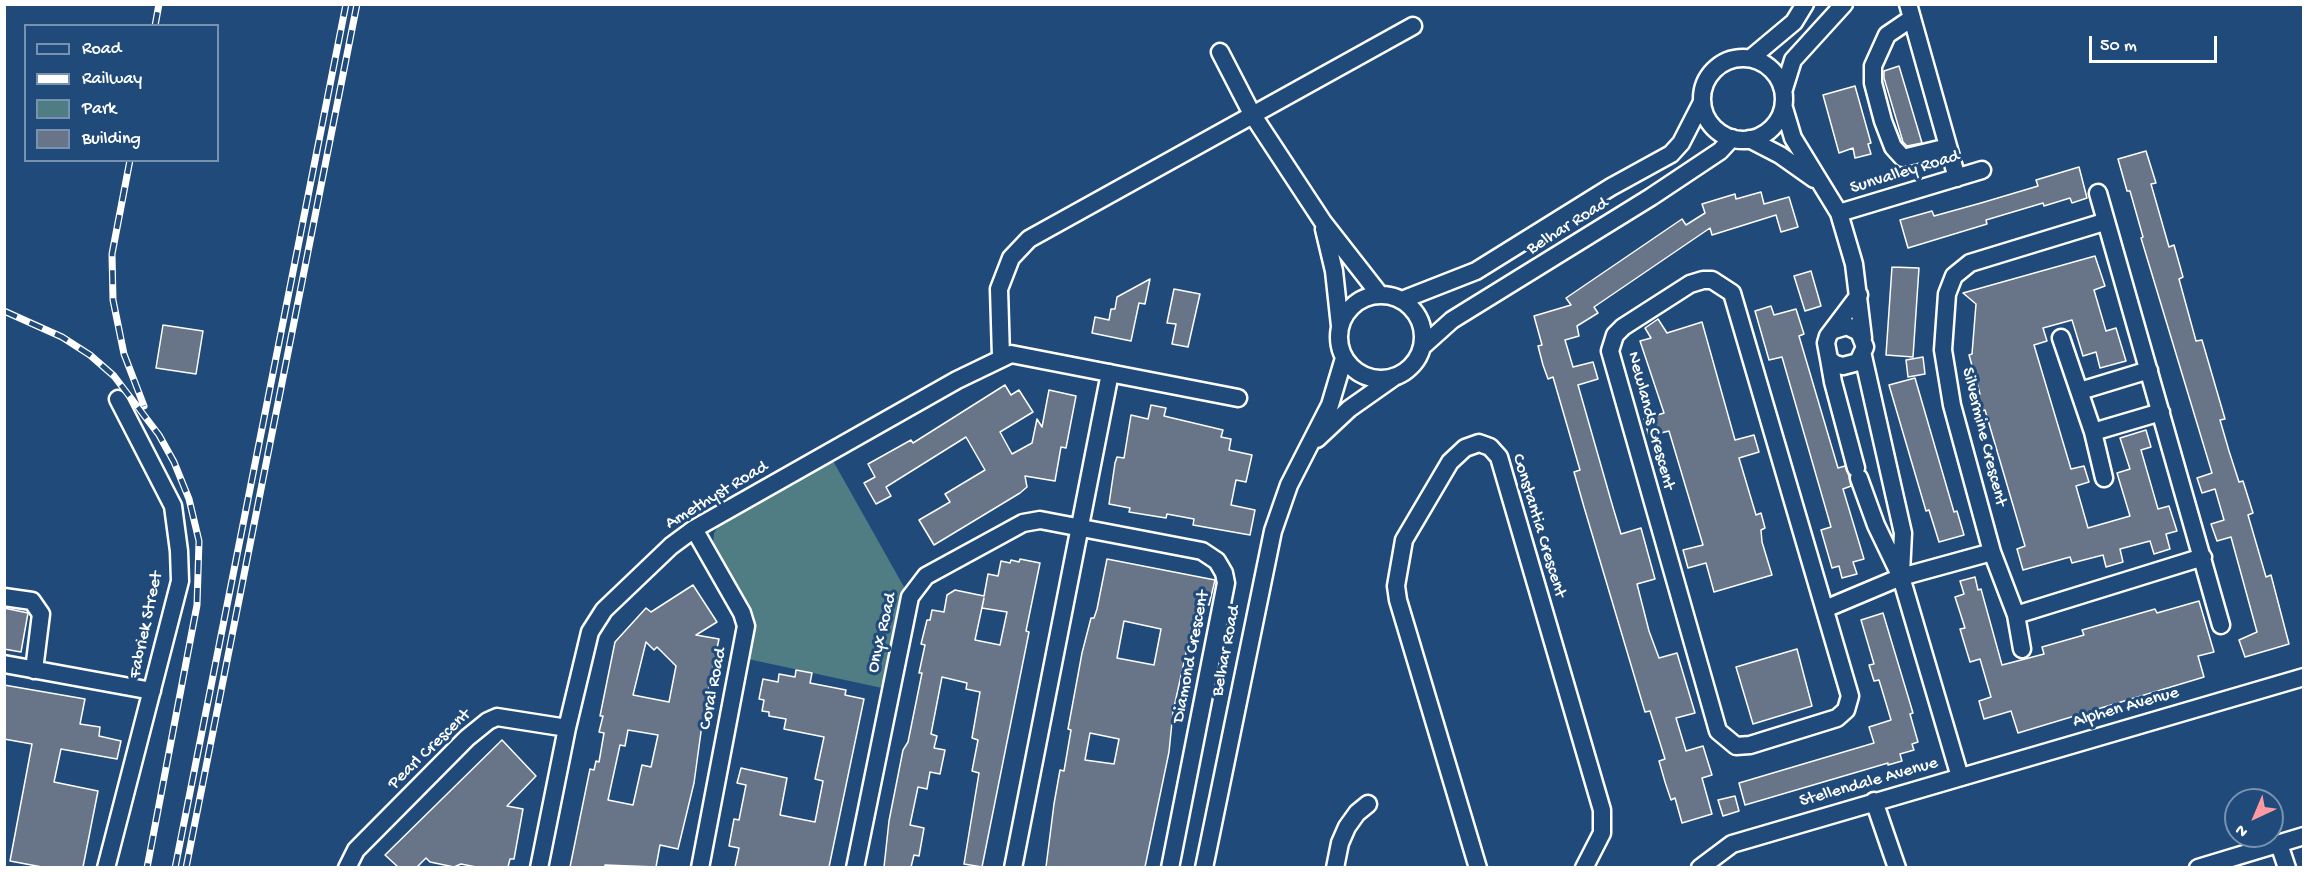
<!DOCTYPE html>
<style>
body{margin:0}
#map{position:relative;width:2308px;height:872px;overflow:hidden;background:#1f4a7a;font-family:"Gochi Hand",sans-serif}
canvas{display:block}
.frame{position:absolute;inset:0;border:6px solid #fff;pointer-events:none}
.legend{position:absolute;left:24px;top:24px;width:195px;height:138px;box-sizing:border-box;background:#1f4a7a;border:2px solid #7992af;margin:0;padding:8px 10px;list-style:none;font-size:18px;color:#fff}
.legend li{display:flex;align-items:center;gap:12px;height:30px}
.legend b{width:30px;border:2px solid #7992af}
.north{position:absolute;left:2224px;top:788px;width:60px;height:60px;box-sizing:border-box;background:#1f4a7a;border:2px solid #7992af;border-radius:50%;rotate:224deg;font-size:16px;font-weight:700;line-height:24px;text-align:center;color:#fff}
.north::after{content:'';display:block;margin:auto;width:21px;height:27px;background:#ff9aa2;clip-path:polygon(50% 0,100% 100%,50% 72%,0 100%)}
.scale{position:absolute;left:2089px;top:36px;width:128px;height:27px;box-sizing:border-box;border:3px solid #fff;border-top:0;padding-left:8px;font-size:18px;line-height:21px;white-space:nowrap;color:#fff;-webkit-text-stroke:4px #1f4a7a;paint-order:stroke}
</style>
<div id="map">
<canvas width="2308" height="872"></canvas>
<div class="frame"></div>
<ul class="legend">
<li><b style="height:8px;background:#1f4a7a"></b>Road</li>
<li><b style="height:8px;background:#fff"></b>Railway</li>
<li><b style="height:16px;background:#507c84"></b>Park</li>
<li><b style="height:16px;background:#687487"></b>Building</li>
</ul>
<div class="north">N</div>
<div class="scale">50 m</div>
</div>
<script>
const context = document.querySelector('canvas').getContext('2d');
context.lineJoin = 'round';
function paint(path, color) {
  context.fillStyle = color;
  context.fill(path, 'evenodd');
}
function toPath(rows) {
  const path = new Path2D();
  for (const r of rows) {
    if (r.length === 3) {
      path.moveTo(r[0] + r[2], r[1]);
      path.arc(r[0], r[1], r[2], 0, 2 * Math.PI);
      continue;
    }
    path.moveTo(r[0], r[1]);
    for (let i = 2; i < r.length; i += 2) path.lineTo(r[i], r[i + 1]);
  }
  return path;
}
function trace(path, color, width, dash) {
  context.strokeStyle = color;
  context.lineWidth = width;
  context.lineCap = dash ? 'butt' : 'round';
  context.setLineDash(dash || []);
  context.stroke(path);
}
function drawText(font, color, halo, rows, align = 'center') {
  context.font = font + ' "Gochi Hand",sans-serif';
  context.lineWidth = 6;
  context.setLineDash([]);
  context.textBaseline = 'middle';
  context.strokeStyle = halo;
  context.fillStyle = color;
  for (const [text, x, y, turn = 0] of rows) {
    context.save();
    context.translate(x, y);
    context.rotate((+turn || 0) * Math.PI / 180);
    context.textAlign = isNaN(turn) ? turn : align;
    if (halo) context.strokeText(text, 0, 0);
    context.fillText(text, 0, 0);
    context.restore();
  }
}
paint(toPath([
 [832,459,904,587,882,688,748,659,754,629,713,544,714,533,721,522]
]), '#507c84');
const building = toPath([
 [1899,66,1922,143,1907,146,1903,142,1884,78,1884,71,1899,66],
 [1855,86,1871,143,1868,144,1871,154,1855,158,1853,148,1839,153,1823,95,1855,86],
 [2146,151,2156,183,2151,184,2169,247,2174,245,2183,277,2179,279,2196,341,2202,340,2225,419,2220,420,2229,451,2239,482,2243,481,2253,513,2248,515,2266,577,2271,575,2289,644,2245,657,2239,640,2257,632,2231,537,2217,541,2211,524,2224,520,2215,489,2202,493,2197,478,2212,473,2141,238,2143,237,2130,191,2127,191,2118,159,2146,151],
 [2079,167,2087,198,2072,203,2070,198,2044,206,2043,203,1986,220,1987,224,1908,248,1900,220,1932,211,1934,216,1981,203,2038,186,2036,180,2079,167],
 [1761,192,1764,204,1789,197,1798,227,1781,232,1776,215,1712,235,1710,228,1594,307,1598,313,1577,326,1579,336,1565,340,1573,367,1593,362,1598,379,1578,385,1612,504,1621,534,1641,528,1655,579,1637,584,1649,631,1659,658,1677,653,1695,713,1676,718,1686,751,1703,746,1712,775,1702,778,1712,814,1682,823,1675,798,1671,800,1665,782,1659,761,1665,759,1650,711,1645,712,1584,507,1574,472,1580,470,1553,377,1548,379,1543,365,1538,346,1542,345,1534,316,1571,305,1566,298,1682,219,1686,225,1705,213,1702,204,1735,194,1736,199,1761,192],
 [2095,256,2105,286,2094,290,2106,331,2116,328,2126,361,2100,368,2096,352,2083,356,2072,320,2043,328,2047,341,2034,345,2071,469,2084,466,2089,482,2076,486,2088,528,2130,516,2117,473,2130,469,2120,438,2146,430,2151,447,2141,450,2158,509,2169,506,2177,531,2166,534,2170,549,2154,554,2150,541,2120,549,2123,562,2106,567,2103,555,2072,563,2070,557,2023,570,2017,549,2025,546,1985,410,1973,414,1968,397,1980,394,1969,355,1972,354,1976,304,1963,293,2095,256],
 [1892,267,1919,268,1913,357,1886,355,1892,267],
 [1811,271,1821,306,1805,311,1794,276,1811,271],
 [1150,279,1145,304,1139,303,1131,341,1092,333,1095,317,1109,320,1111,309,1115,309,1117,297,1150,279],
 [1174,289,1200,294,1188,347,1172,344,1176,324,1167,323,1174,289],
 [1771,306,1774,315,1796,309,1804,334,1799,336,1838,468,1845,466,1849,476,1851,486,1843,489,1864,559,1853,562,1857,574,1842,578,1839,566,1832,568,1821,530,1831,527,1782,357,1769,360,1755,311,1771,306],
 [1658,319,1667,333,1702,322,1735,440,1754,435,1759,452,1739,458,1756,515,1761,513,1765,528,1761,530,1762,542,1772,575,1714,592,1706,563,1688,568,1683,550,1703,545,1669,431,1649,436,1644,419,1664,413,1640,341,1651,338,1645,328,1658,319],
 [163,325,203,331,196,374,156,368,163,325],
 [1923,357,1925,374,1908,377,1906,360,1923,357],
 [1915,378,1954,512,1957,511,1964,535,1939,542,1929,510,1926,511,1889,385,1915,378],
 [1005,385,1011,395,1019,390,1033,412,1000,432,1012,454,1032,443,1037,419,1042,427,1049,390,1076,396,1066,448,1061,447,1055,481,1025,476,1027,487,1020,493,934,545,919,520,950,502,945,494,985,470,966,437,886,487,891,496,876,504,864,483,875,477,868,464,911,440,913,443,1005,385],
 [1151,405,1166,408,1164,416,1223,430,1221,437,1231,439,1229,450,1252,455,1246,482,1236,480,1231,505,1255,510,1250,535,1193,525,1194,519,1167,514,1166,518,1129,512,1130,508,1109,504,1115,463,1117,457,1124,458,1131,415,1148,419,1151,405],
 [1020,559,1040,563,1026,631,1029,632,982,867,964,864,979,773,972,771,978,740,972,738,980,692,966,689,967,683,942,677,931,734,937,736,934,748,945,750,940,774,930,772,927,789,918,787,910,825,924,828,919,856,914,855,911,867,884,867,889,821,903,750,908,742,922,673,919,673,925,645,921,644,927,620,930,620,932,610,944,612,947,595,955,590,984,596,988,574,998,576,1001,561,1010,563,1011,560,1019,562,1020,559],
 [984,598,982,608,1007,612,1000,645,975,640,984,598],
 [1107,559,1215,580,1209,605,1197,603,1173,712,1169,752,1145,867,1046,867,1054,804,1060,770,1064,771,1071,730,1068,729,1082,653,1091,618,1094,618,1097,609,1107,559],
 [1124,621,1161,629,1154,665,1117,658,1124,621],
 [1090,733,1119,739,1114,764,1085,760,1090,733],
 [1975,577,1978,590,1981,589,2002,665,2044,654,2042,647,2084,635,2082,630,2155,609,2157,613,2199,601,2214,652,2198,656,2204,677,2018,733,2011,711,1984,719,1979,701,1991,697,1980,659,1970,662,1960,629,1965,628,1955,597,1964,594,1960,581,1975,577],
 [693,585,717,622,696,635,719,639,704,710,694,783,678,849,660,845,656,867,605,865,605,867,570,867,590,769,594,770,596,761,599,762,604,733,599,732,603,716,600,716,615,642,646,608,651,612,693,585],
 [646,642,654,650,657,647,676,666,669,702,633,695,646,642],
 [628,730,658,735,651,767,642,765,633,805,608,800,620,745,625,746,628,730],
 [4,608,28,613,21,652,4,649,4,608],
 [1883,613,1913,713,1910,714,1918,742,1912,744,1914,750,1900,754,1902,761,1888,765,1888,763,1745,805,1739,783,1874,743,1869,727,1891,720,1879,680,1874,681,1869,665,1874,664,1861,620,1883,613],
 [1797,649,1812,706,1753,724,1736,667,1797,649],
 [796,670,812,673,810,683,846,690,845,695,864,699,829,867,735,867,739,848,729,846,734,819,739,820,746,785,737,783,741,768,787,778,780,815,815,822,823,781,815,779,824,737,784,729,786,719,769,716,769,712,762,711,764,700,759,699,763,679,778,682,779,674,795,677,796,670],
 [4,685,85,699,80,724,100,727,99,736,121,741,117,759,61,749,54,782,98,791,83,867,42,867,10,861,32,744,4,739,4,685],
 [502,740,536,776,507,806,523,809,514,859,510,859,508,867,476,867,461,864,454,867,430,862,426,858,417,867,398,867,385,855,502,740],
 [1735,796,1739,811,1723,816,1718,800,1735,796]
]);
paint(building, '#687487');
trace(building, '#fff', 1.5);
const minor = toPath([
 [1908,4,1957,178],
 [1912,18,1887,35,1873,66,1873,83,1883,121,1893,147,1903,158,1948,147],
 [1220,52,1252,114,1323,222,1380,295],
 [1751,58,1794,22,1805,4],
 [1743,99,41],
 [1784,89,1793,60,1844,4],
 [1784,108,1793,138,1839,213,1854,264,1863,338],
 [1749,139,1780,155,1814,179],
 [2098,193,2221,625],
 [1839,213,1982,170],
 [1324,229,1334,271,1340,326],
 [1703,280,1712,280,1732,293,1850,696,1846,710,1837,718,1750,745,1736,746,1718,731,1610,351,1615,335,1623,327,1690,284,1703,280],
 [1381,337,42],
 [1402,300,1476,271,1611,187,1671,154,1681,143,1702,102],
 [1834,330,1847,326,1859,332,1865,347,1858,362,1843,366,1835,364,1829,359,1826,343,1828,336,1859,295],
 [2061,338,2093,432,2104,478],
 [1423,346,1452,320,1651,197,1720,151,1732,138],
 [1863,356,1903,533,1901,573],
 [1001,357,999,289,1011,258,1029,239,1413,26],
 [1829,359,1833,382,1856,468],
 [2080,391,2149,370],
 [2093,432,2161,412],
 [1317,439,1349,409,1393,378],
 [1859,478,1876,525,1901,577,1960,777],
 [694,529,742,613,746,626,700,868],
 [4,597,32,601,41,614,34,670],
 [1825,609,1901,577,1992,552],
 [2016,615,2203,557],
 [2022,649,2016,615,1992,552,1952,405,1943,350,1947,294,1954,276,1970,263,2104,222],
 [4,664,152,691],
 [1874,801,1897,868],
 [2279,844,2287,868],
 [106,868,180,581,179,551,173,506,118,399],
 [347,868,356,850,467,738,488,721,497,717,567,728],
 [539,868,567,728,590,632,604,610,671,546,694,529,957,380,1011,354,1238,398],
 [855,868,910,597,926,576,1023,523,1040,520,1202,551,1217,561,1224,573,1226,583,1170,868],
 [1013,868,1110,373],
 [1204,868,1273,531,1289,485,1330,405,1344,358],
 [1335,868,1340,843,1347,827,1357,813,1368,804],
 [1478,868,1398,600,1396,586,1404,540,1450,462,1465,448,1479,443,1490,447,1499,457,1602,810,1602,833,1584,868],
 [1700,868,1732,844,2304,677],
 [2198,868,2304,836]
]);
trace(minor, '#fff', 21);
trace(minor, '#1f4a7a', 16);
const rail = toPath([
 [155,26,159,4],
 [130,160,112,254,113,300,124,354,144,406],
 [4,311,62,337,90,355,114,376,159,435,174,462,189,499,199,541,197,605,147,868],
 [175,868,346,4],
 [186,868,357,4]
]);
trace(rail, '#fff', 7);
trace(rail, '#1f4a7a', 4.5, [14]);
drawText('18px', '#fff', '#1f4a7a', [
 ["Sunvalley Road",1905,173,-17],
 ["Belhar Road",1568,227,-32],
 ["Newlands Crescent",1650,421,75],
 ["Silvermine Crescent",1983,437,76],
 ["Amethyst Road",717,496,-31],
 ["Constantia Crescent",1538,526,73],
 ["Fabriek Street",147,625,-78],
 ["Onyx Road",883,633,-77],
 ["Belhar Road",1227,651,-79],
 ["Diamond Crescent",1192,657,-79],
 ["Coral Road",714,689,-79],
 ["Alphen Avenue",2126,708,-16],
 ["Pearl Crescent",430,750,-44],
 ["Stellendale Avenue",1869,783,-16]
]);
</script>
